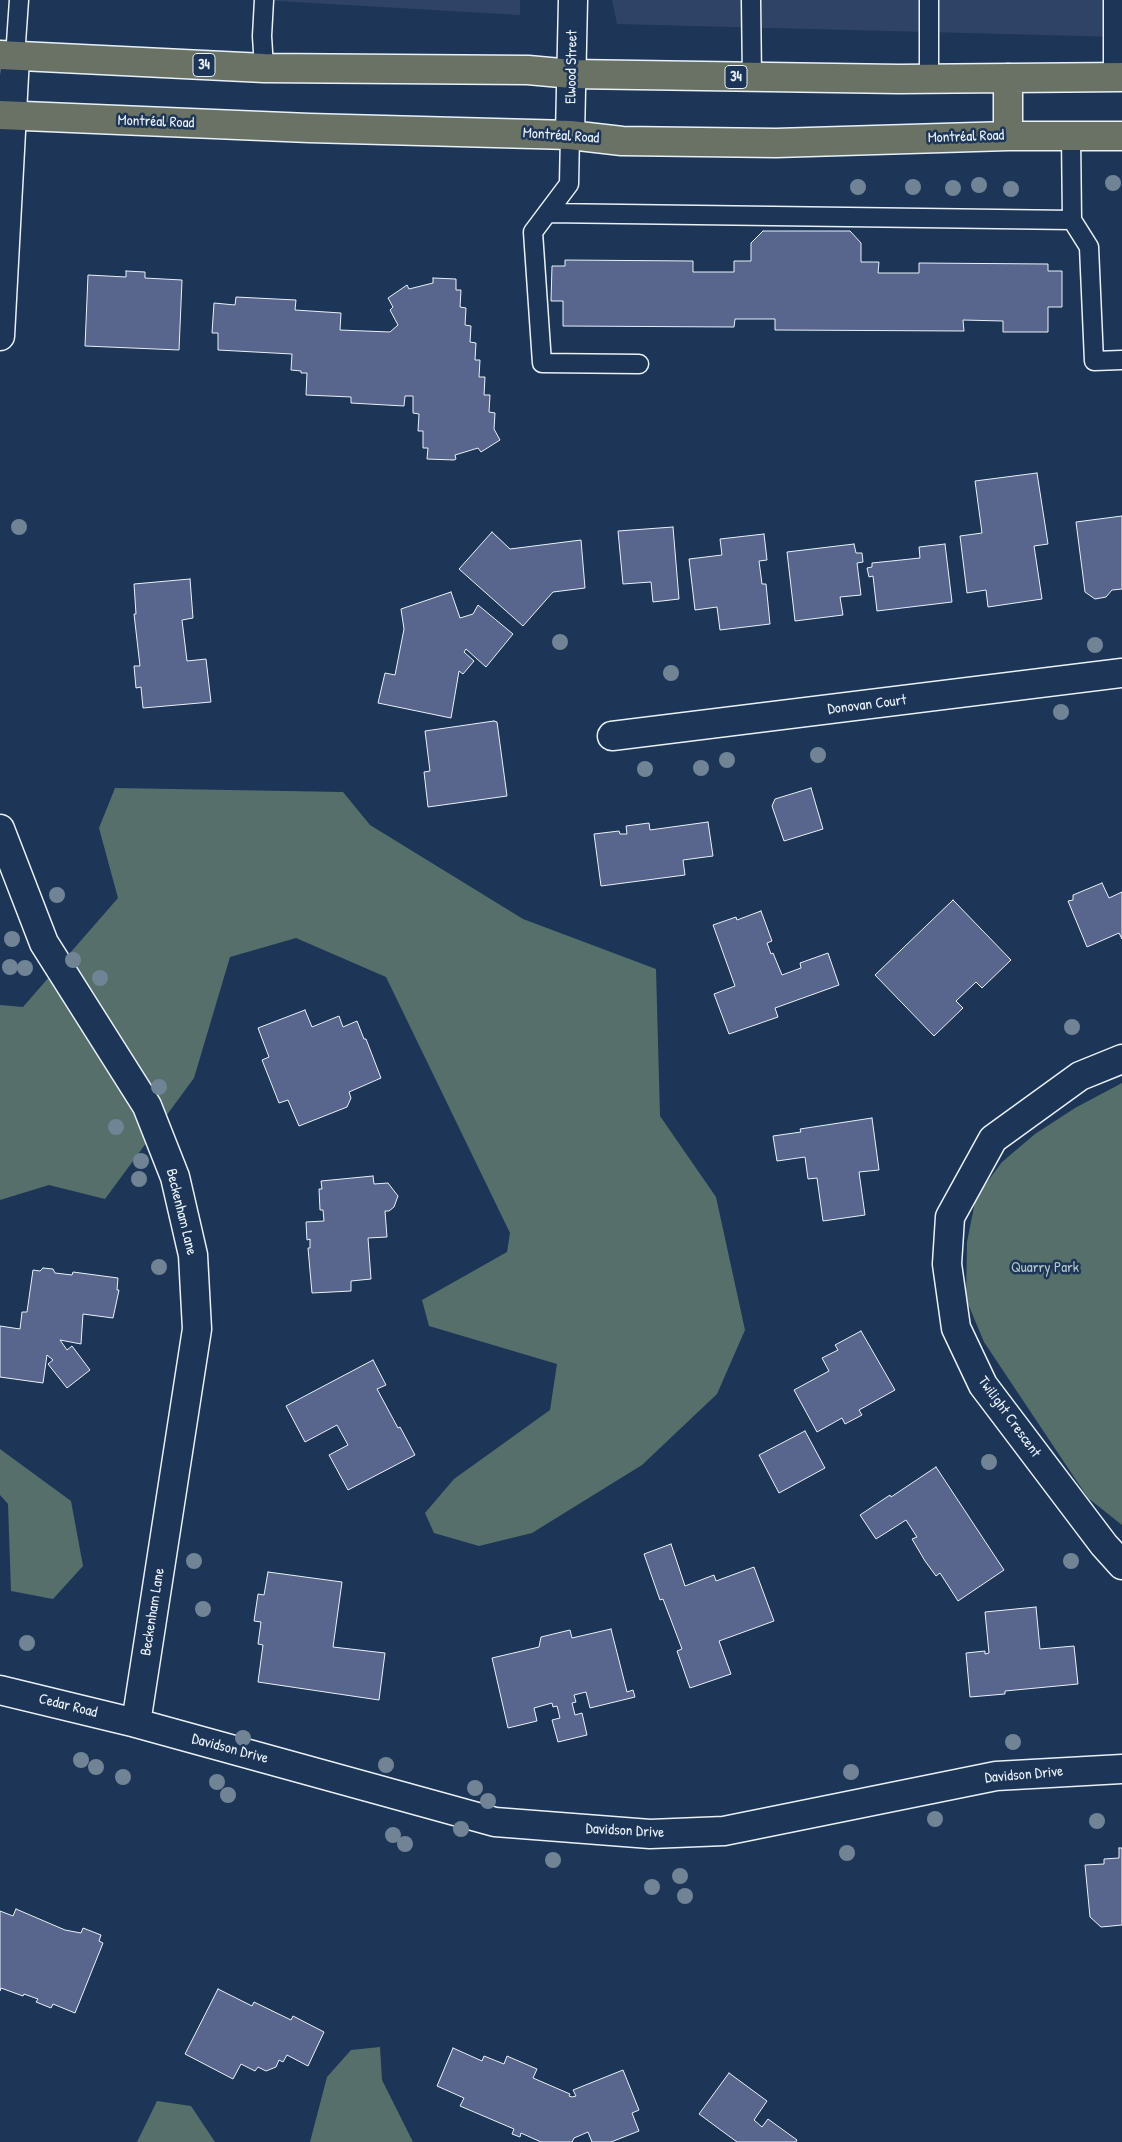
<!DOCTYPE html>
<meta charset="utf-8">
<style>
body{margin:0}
canvas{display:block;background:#1d3557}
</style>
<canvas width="1122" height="2142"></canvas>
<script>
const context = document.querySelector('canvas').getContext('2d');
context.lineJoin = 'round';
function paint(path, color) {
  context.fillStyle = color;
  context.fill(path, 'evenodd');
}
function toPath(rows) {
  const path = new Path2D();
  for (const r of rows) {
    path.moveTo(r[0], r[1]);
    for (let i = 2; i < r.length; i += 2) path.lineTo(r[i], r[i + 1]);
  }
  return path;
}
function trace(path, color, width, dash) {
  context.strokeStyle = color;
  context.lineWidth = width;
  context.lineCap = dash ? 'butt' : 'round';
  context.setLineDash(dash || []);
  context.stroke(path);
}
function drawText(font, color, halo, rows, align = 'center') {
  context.font = font + ' "Patrick Hand",sans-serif';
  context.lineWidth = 5;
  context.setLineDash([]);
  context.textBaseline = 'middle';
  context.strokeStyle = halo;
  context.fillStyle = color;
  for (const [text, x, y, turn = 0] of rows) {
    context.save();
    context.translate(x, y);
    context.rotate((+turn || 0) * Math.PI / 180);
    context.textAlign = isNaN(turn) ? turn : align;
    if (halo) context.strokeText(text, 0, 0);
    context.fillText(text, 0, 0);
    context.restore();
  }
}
paint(toPath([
 [261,0,520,0,520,15],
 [612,0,1122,0,1122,37,617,24]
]), '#2f4367');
paint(toPath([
 [115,788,343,792,370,825,523,919,656,969,660,1116,716,1197,745,1330,717,1394,642,1465,532,1533,479,1546,434,1533,425,1513,454,1479,550,1410,557,1364,429,1326,422,1300,507,1252,510,1233,386,977,296,938,230,957,194,1078,105,1199,49,1185,0,1200,0,1005,23,1007,118,898,99,828],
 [1122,1083,1122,1525,1088,1498,984,1342,966,1299,967,1242,976,1197,1002,1162,1035,1134,1075,1108],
 [0,1449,71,1501,83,1566,53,1599,11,1591,8,1504,0,1495],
 [380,2047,382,2080,413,2142,310,2142,327,2077,351,2050],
 [157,2101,191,2106,215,2142,137,2142]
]), '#566f6b');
const building = toPath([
 [763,231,850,231,861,243,861,262,879,262,878,273,919,273,919,263,1048,264,1048,271,1062,271,1062,307,1048,307,1048,332,1003,332,1003,321,963,320,964,331,775,330,775,319,735,319,734,327,563,326,563,301,551,301,552,266,565,266,565,260,693,261,693,272,734,272,734,261,751,261,751,243,763,231],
 [126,271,145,272,145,278,182,280,179,350,85,346,88,275,126,277,126,271],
 [433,278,456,279,456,290,461,290,460,307,466,308,465,325,471,326,470,342,476,343,475,360,480,360,479,377,485,377,484,395,490,395,489,412,495,413,494,429,500,440,481,452,478,448,455,455,456,459,454,460,427,459,428,448,423,448,423,431,418,431,419,414,413,413,413,396,405,396,404,406,351,403,351,397,306,395,307,373,301,373,301,371,291,370,292,354,218,350,218,333,212,333,214,303,235,305,236,297,296,300,295,310,341,313,340,330,390,332,398,325,390,310,393,307,388,298,407,285,409,289,433,283,433,278],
 [1037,473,1048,544,1034,546,1042,599,988,607,986,590,967,593,960,536,982,533,975,481,1037,473],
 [1122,516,1122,589,1112,590,1106,597,1095,599,1085,592,1076,522,1122,516],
 [673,527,679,599,653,602,651,582,623,584,618,531,673,527],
 [492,532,510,549,581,540,585,588,553,592,523,626,459,569,492,532],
 [764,534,767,560,759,561,762,584,766,584,770,624,720,630,717,607,695,610,689,559,722,555,720,539,764,534],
 [854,544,856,553,862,553,863,562,857,563,861,595,840,597,843,615,795,621,787,552,854,544],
 [945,544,952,602,877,611,873,576,869,577,867,568,872,567,872,563,920,558,919,547,945,544],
 [190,579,193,618,182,620,187,661,206,659,211,702,143,708,141,687,136,688,134,666,140,666,134,614,136,614,134,584,190,579],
 [451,592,460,618,473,614,478,605,513,634,486,667,466,649,464,652,474,661,463,674,459,671,451,718,378,703,385,673,395,675,404,629,401,609,451,592],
 [494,721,497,722,507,796,428,807,424,772,430,771,425,731,494,721],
 [811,788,823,829,784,841,772,806,775,799,811,788],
 [708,822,713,856,683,860,685,875,601,886,594,834,619,831,620,834,627,834,626,826,649,823,650,830,708,822],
 [1102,883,1109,898,1122,892,1122,939,1119,933,1087,947,1068,901,1073,900,1073,895,1102,883],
 [953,900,1011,960,982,988,976,982,956,1001,963,1008,934,1036,875,975,953,900],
 [761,911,772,941,767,943,771,954,773,953,782,975,801,968,800,963,828,953,839,985,775,1008,778,1017,729,1034,714,994,735,986,713,925,736,917,737,920,761,911],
 [305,1010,312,1027,339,1016,343,1027,357,1021,364,1039,366,1039,381,1078,349,1092,351,1098,347,1107,299,1126,288,1100,279,1103,262,1060,269,1057,258,1028,305,1010],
 [872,1118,879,1170,859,1172,865,1215,823,1221,817,1178,808,1179,805,1157,777,1161,773,1136,801,1132,800,1129,872,1118],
 [373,1176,374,1184,388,1183,398,1196,394,1207,389,1211,385,1211,387,1237,368,1238,371,1279,351,1281,351,1291,312,1293,308,1248,310,1248,310,1239,307,1240,306,1222,324,1221,323,1210,320,1210,319,1189,322,1189,321,1181,373,1176],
 [43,1268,53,1269,55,1273,72,1275,73,1272,118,1278,117,1290,119,1290,113,1318,83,1314,81,1344,60,1340,67,1350,72,1346,90,1370,67,1388,48,1364,53,1360,47,1355,43,1383,0,1377,0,1326,20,1329,22,1312,27,1312,33,1270,40,1271,43,1268],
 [861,1331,895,1390,859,1410,862,1415,845,1424,842,1418,817,1432,794,1390,829,1371,822,1358,838,1350,835,1345,861,1331],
 [373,1360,386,1385,377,1389,398,1428,400,1427,415,1455,348,1490,329,1455,348,1445,337,1425,305,1442,286,1406,373,1360],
 [805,1431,825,1468,779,1493,759,1455,805,1431],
 [936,1467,1004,1570,958,1601,940,1573,936,1576,925,1561,912,1539,917,1537,906,1520,876,1539,860,1515,890,1495,891,1497,936,1467],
 [671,1544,685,1586,714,1575,716,1581,754,1567,774,1621,719,1641,731,1674,690,1688,677,1651,682,1649,663,1599,660,1600,644,1554,671,1544],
 [268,1572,342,1582,333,1647,385,1653,379,1700,258,1682,263,1645,258,1644,261,1622,254,1621,258,1594,264,1595,268,1572],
 [1036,1607,1040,1649,1074,1646,1078,1684,1005,1691,1005,1694,970,1697,966,1653,985,1651,985,1654,989,1653,985,1612,1036,1607],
 [611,1629,627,1692,633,1690,635,1697,590,1708,586,1692,574,1695,576,1702,572,1703,575,1715,582,1713,587,1735,558,1742,552,1720,560,1718,557,1706,553,1707,552,1703,534,1708,537,1721,508,1728,492,1658,539,1647,541,1637,570,1630,572,1638,611,1629],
 [1119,1848,1122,1848,1122,1925,1101,1927,1090,1917,1085,1865,1104,1864,1104,1859,1119,1858,1119,1848],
 [16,1909,65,1930,81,1933,83,1928,101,1935,99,1941,103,1943,75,2013,53,2004,51,2008,36,2002,38,1999,24,1994,23,1996,1,1988,0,1991,0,1911,13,1916,16,1909],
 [218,1989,252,2006,254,2002,291,2020,293,2016,324,2032,308,2066,287,2055,283,2062,279,2060,276,2067,266,2071,258,2067,255,2071,241,2064,233,2079,185,2054,218,1989],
 [453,2048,482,2061,484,2056,504,2064,507,2056,537,2069,533,2078,570,2094,569,2096,572,2097,576,2096,573,2090,623,2070,639,2110,632,2113,639,2131,611,2142,592,2142,588,2132,574,2138,572,2142,541,2142,521,2133,520,2137,512,2134,514,2129,460,2106,464,2098,437,2086,453,2048],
 [729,2073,767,2101,754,2120,762,2127,768,2119,797,2140,796,2142,737,2142,699,2114,729,2073]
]);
paint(building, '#58658d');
trace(building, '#e8f1f8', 1);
const lane = toPath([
 [751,0,752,78],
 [929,0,929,79],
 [1113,0,1113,77],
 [15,57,19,0],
 [264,68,262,36,264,0],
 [570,135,569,184,533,232,542,363,639,364],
 [547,213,1072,220,1071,136],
 [1072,220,1089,247,1094,361,1122,360]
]);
const street = toPath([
 [570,135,573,0],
 [0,336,15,57],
 [612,736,1122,673],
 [0,829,44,943,147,1106,175,1177,193,1255,197,1329,136,1723],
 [1122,1059,1080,1076,993,1139,950,1217,947,1264,956,1328,983,1385,1104,1545,1122,1565],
 [0,1690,136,1723,495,1822,650,1834,724,1831,996,1776,1122,1769]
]);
const primary = toPath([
 [0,55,264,68,528,70,572,74,899,79,1122,77],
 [1008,78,1008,136],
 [0,115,309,128,570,135,622,141,776,143,1008,136,1122,136]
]);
trace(lane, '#e8f1f8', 21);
trace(street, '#e8f1f8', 31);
trace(primary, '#e8f1f8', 31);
trace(lane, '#1d3557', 18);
trace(street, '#1d3557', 28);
trace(primary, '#6a7165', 28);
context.fillStyle = '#718495';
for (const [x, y] of [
 [1113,183],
 [979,185],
 [858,187],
 [913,187],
 [953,188],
 [1011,189],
 [19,527],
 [560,642],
 [1095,645],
 [671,673],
 [1061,712],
 [818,755],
 [727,760],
 [701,768],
 [645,769],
 [57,895],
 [12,939],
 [73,960],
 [10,967],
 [25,968],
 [100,978],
 [1072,1027],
 [159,1087],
 [116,1127],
 [141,1161],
 [139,1179],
 [159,1267],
 [989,1462],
 [194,1561],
 [1071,1561],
 [203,1609],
 [27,1643],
 [243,1738],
 [1013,1742],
 [81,1760],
 [386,1765],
 [96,1767],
 [851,1772],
 [123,1777],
 [217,1782],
 [475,1788],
 [228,1795],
 [488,1801],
 [935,1819],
 [1097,1821],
 [461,1829],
 [393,1835],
 [405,1844],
 [847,1853],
 [553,1860],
 [680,1876],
 [652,1887],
 [685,1896]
]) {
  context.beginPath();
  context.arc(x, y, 8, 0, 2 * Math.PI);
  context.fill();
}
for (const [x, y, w] of [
 [204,65,22],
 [736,77,22]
]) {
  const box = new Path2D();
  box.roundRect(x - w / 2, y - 11.5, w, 23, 4);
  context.fillStyle = '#1d3557';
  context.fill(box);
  trace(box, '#e8f1f8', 1);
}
drawText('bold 14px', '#e8f1f8', null, [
 ["34",204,65],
 ["34",736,77]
]);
drawText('15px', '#e8f1f8', '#1d3557', [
 ["Elwood Street",572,67,-89],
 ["Montréal Road",156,122,2],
 ["Montréal Road",561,136,4],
 ["Montréal Road",966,137,-2],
 ["Donovan Court",867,705,-7],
 ["Beckenham Lane",181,1212,76],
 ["Twilight Crescent",1009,1417,54],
 ["Beckenham Lane",153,1612,-81],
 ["Cedar Road",68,1706,14],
 ["Davidson Drive",230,1749,15],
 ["Davidson Drive",1024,1775,-5],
 ["Davidson Drive",625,1831,3]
]);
drawText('15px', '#b5c4c7', '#1d3557', [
 ["Quarry Park",1045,1268]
]);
</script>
